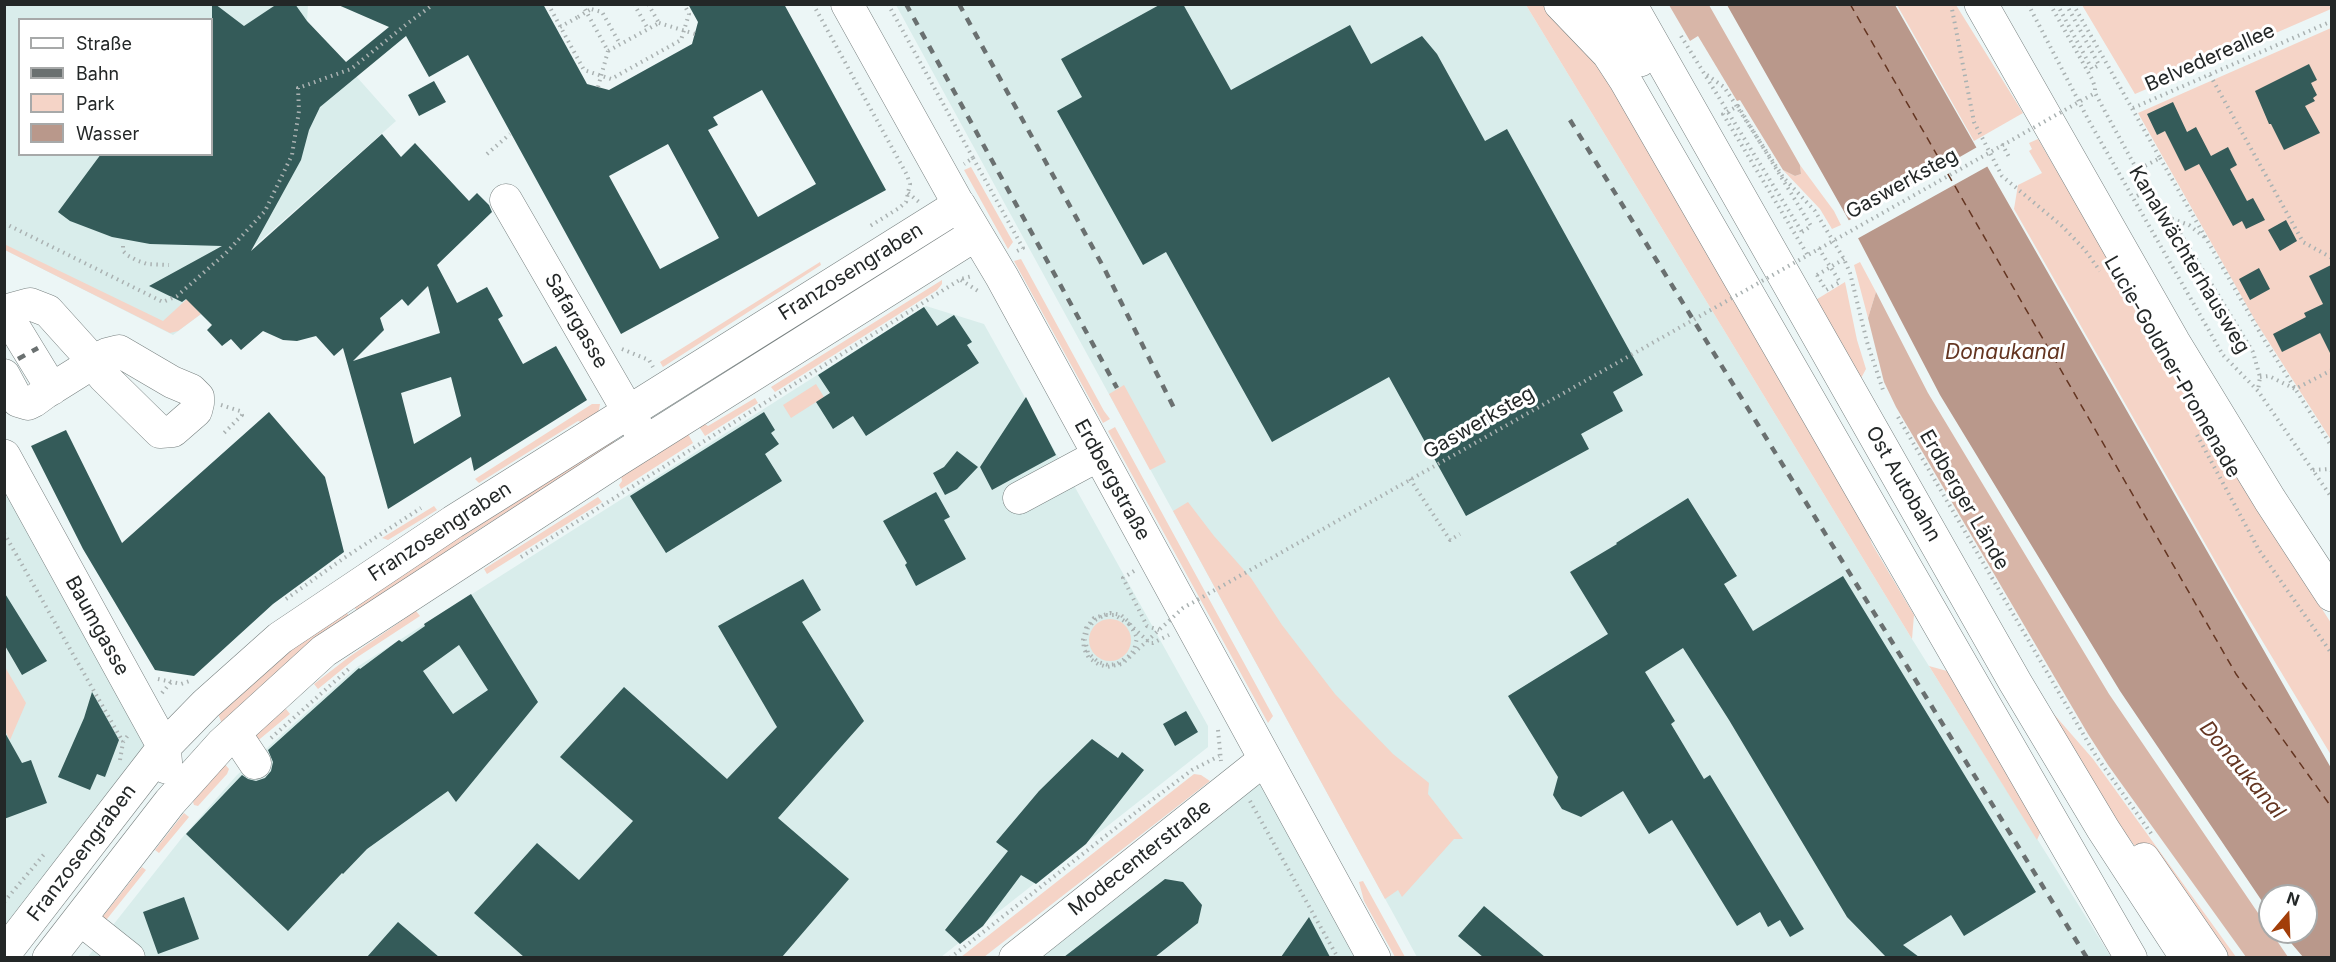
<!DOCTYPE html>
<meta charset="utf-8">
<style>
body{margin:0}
#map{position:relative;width:2336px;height:962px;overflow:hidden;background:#ecf6f6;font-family:Inter,sans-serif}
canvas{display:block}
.frame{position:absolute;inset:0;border:6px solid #232727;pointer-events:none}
.legend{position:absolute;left:18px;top:18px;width:195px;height:138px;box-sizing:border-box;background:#fff;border:2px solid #a7a9a9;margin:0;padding:8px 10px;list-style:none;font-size:18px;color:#232727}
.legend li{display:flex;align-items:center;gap:12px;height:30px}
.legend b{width:30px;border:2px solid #a7a9a9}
.north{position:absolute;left:2258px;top:884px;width:60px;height:60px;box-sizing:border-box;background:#fff;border:2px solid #a7a9a9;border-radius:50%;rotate:19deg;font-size:16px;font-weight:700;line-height:24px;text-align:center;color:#232727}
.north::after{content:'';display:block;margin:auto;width:21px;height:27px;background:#a23e09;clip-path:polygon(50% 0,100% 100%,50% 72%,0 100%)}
</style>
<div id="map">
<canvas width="2336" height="962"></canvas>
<div class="frame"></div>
<ul class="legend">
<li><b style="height:8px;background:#fff"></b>Straße</li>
<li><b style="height:8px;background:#6a7070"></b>Bahn</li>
<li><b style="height:16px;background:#f5d4c7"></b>Park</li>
<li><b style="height:16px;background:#b9988b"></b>Wasser</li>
</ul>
<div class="north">N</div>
</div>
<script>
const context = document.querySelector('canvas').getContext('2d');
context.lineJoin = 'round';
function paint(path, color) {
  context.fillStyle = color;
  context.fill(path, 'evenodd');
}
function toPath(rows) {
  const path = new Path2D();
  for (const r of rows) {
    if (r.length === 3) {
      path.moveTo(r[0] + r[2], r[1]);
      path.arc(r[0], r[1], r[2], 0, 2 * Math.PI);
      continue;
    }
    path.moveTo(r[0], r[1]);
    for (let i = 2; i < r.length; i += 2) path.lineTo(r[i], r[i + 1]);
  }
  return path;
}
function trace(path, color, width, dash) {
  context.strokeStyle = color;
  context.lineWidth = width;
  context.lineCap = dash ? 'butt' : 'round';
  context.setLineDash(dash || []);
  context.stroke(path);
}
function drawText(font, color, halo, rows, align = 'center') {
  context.font = font + ' Inter,sans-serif';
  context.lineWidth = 6;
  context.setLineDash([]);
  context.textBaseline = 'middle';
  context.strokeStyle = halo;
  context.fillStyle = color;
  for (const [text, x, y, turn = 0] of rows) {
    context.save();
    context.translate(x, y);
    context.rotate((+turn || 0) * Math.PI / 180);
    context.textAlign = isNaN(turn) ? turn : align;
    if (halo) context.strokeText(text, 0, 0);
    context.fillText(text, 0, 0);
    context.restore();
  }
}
paint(toPath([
 [4,5,308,5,307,21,396,121,191,302,201,314,173,335,5,250],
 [20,20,212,20,212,154,20,154],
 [896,5,1526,5,1912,639,2111,957,1417,957],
 [926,306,984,324,1208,726,1208,747,941,957,87,958,181,839,237,775,357,667],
 [4,456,164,747,4,954],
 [1265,759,1374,958,1015,958]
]), '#d9edeb');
paint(toPath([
 [2331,4,2331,9,2135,94,2082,5],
 [1526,5,1546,5,1596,53,1851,489,1872,544,1914,615,1912,639],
 [1897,5,1956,5,2023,113,1974,141],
 [2331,28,2331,440,2256,322,2138,113],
 [2038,139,2229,464,2331,623,2331,755,2234,594,2014,209,2018,185,2042,173,2029,151,2032,149,2029,143],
 [1800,165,1834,211,1841,225,1832,229,1820,209,1783,170,1795,176,1801,174],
 [971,167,1013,242,1008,249,964,170],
 [4,244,163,321,187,299,201,314,178,331,170,333,5,250],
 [1021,259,1104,411,1110,419,1103,423,1014,261],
 [820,262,821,265,663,367,660,362],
 [1860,262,1876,292,1868,318,1854,265],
 [942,280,942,284,937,290,775,392,771,387],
 [1845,282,1857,340,1866,369,1860,380,1814,301],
 [816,384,824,397,791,418,783,405],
 [1124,385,1166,462,1150,470,1109,394],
 [755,398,758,403,705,436,698,425,703,423,708,426],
 [592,404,600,404,599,410,596,417,588,424,578,421,479,483,475,479],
 [1115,427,1273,716,1268,723,1108,431],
 [687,432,693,443,621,489,619,485,622,481,621,475],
 [614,437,614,444,464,539,411,579,359,613,350,602],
 [598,497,602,502,487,574,484,569],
 [1188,502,1214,536,1251,578,1282,625,1335,694,1393,754,1429,783,1428,794,1463,839,1454,839,1402,897,1398,890,1385,899,1173,511],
 [434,506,437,510,388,540,382,538],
 [343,607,351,619,222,724,217,711],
 [416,611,420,616,356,658,318,689,314,684,349,657],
 [1110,640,21],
 [1929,666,1947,671,2041,831,2037,840],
 [5,667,26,703,10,740,5,731],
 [2038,696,2093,759,2236,957,2220,957,2105,807],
 [286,709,290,714,255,743,255,726,263,728],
 [222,761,229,769,227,774,198,806,194,805,193,802],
 [1194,774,1201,775,1210,781,984,957,961,957],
 [184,813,189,817,159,853,155,850],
 [142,867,146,870,103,924,99,921],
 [1363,881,1405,957,1395,957,1364,901,1359,882]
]), '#f5d4c7');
paint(toPath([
 [1669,5,1709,5,1800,165,1801,174,1795,176,1783,170,1740,100,1737,101,1698,36,1690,41],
 [1876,292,1928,393,2109,694,2288,957,2246,957,2108,765,2088,734,1896,407,1884,382,1868,318]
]), '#d8b6a8');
paint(toPath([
 [1727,5,1895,5,2331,768,2331,957,2303,957,2286,937,2283,932,2306,932,2306,896,2270,896,2270,913,2120,691,1940,395,1847,217]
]), '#b9988b');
paint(toPath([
 [1979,146,1990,165,1855,240,1846,222]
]), '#ecf6f6');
trace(toPath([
 [1850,4,2236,674,2332,808]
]), '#643521', 1.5, [8, 6]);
paint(toPath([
 [212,4,215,4,244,26,277,4,295,4,307,21,346,62,389,27,336,4,543,4,587,84,609,90,692,44,698,22,688,4,784,4,886,190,621,334,468,55,429,77,406,36,320,107,309,130,301,160,251,251,382,134,401,157,415,143,469,201,477,193,489,205,492,212,437,265,457,303,487,287,503,316,498,319,523,364,556,346,587,400,474,471,471,457,388,509,343,348,334,356,316,336,297,341,283,340,263,331,241,350,231,339,222,346,207,330,212,325,186,299,182,302,149,286,222,246,150,244,112,237,70,221,58,212,101,154,212,154],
 [762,90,816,184,758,217,708,130,718,125,713,117],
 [668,144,719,238,660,269,609,176],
 [428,286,440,333,353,361,384,330,380,318,402,299,408,306],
 [451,377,461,416,414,444,401,393],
 [1161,4,1183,4,1231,90,1350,25,1371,64,1422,36,1437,54,1485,141,1507,129,1643,375,1613,392,1623,411,1581,434,1589,449,1466,516,1389,377,1272,442,1166,252,1143,265,1057,111,1082,97,1061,59],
 [2309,64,2317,80,2311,83,2317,95,2313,98,2315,101,2305,106,2320,133,2284,150,2271,124,2269,124,2255,91],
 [434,81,446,102,419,116,408,95],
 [2173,102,2187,132,2196,127,2211,156,2228,147,2237,165,2230,169,2247,201,2253,198,2265,220,2246,229,2242,221,2233,226,2199,164,2185,171,2165,131,2157,135,2147,114],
 [2286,220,2297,241,2280,251,2268,230],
 [2331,265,2331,355,2320,333,2282,352,2273,334,2306,317,2304,313,2323,304,2309,276],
 [2259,268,2270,289,2250,300,2239,279],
 [924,307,937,326,954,315,972,342,967,345,979,363,866,436,853,416,833,429,816,402,830,393,818,375],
 [1026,397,1056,455,992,490,980,467],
 [269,412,325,477,344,552,273,604,194,676,155,670,83,549,31,446,66,430,122,543],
 [764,412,775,430,771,433,779,444,765,454,782,481,666,553,630,496],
 [957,451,978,467,957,489,945,495,933,473,944,467],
 [936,492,950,517,944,520,966,559,916,586,905,565,907,563,883,521],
 [1688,498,1737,576,1724,584,1753,631,1843,576,2036,892,1964,936,1951,915,1903,945,1919,957,1886,957,1847,917,1729,720,1683,648,1645,672,1675,721,1671,724,1704,779,1710,775,1804,929,1790,937,1780,920,1768,927,1760,912,1737,926,1672,820,1649,834,1623,791,1581,817,1562,809,1553,795,1558,777,1508,696,1608,634,1570,572,1617,544,1616,543],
 [803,579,821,610,802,622,864,721,778,818,849,879,782,957,524,957,474,913,537,843,579,880,633,821,560,757,624,687,727,779,777,727,718,626],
 [4,592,47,661,22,675,4,644],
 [471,594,538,702,456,802,448,791,367,849,343,874,342,873,288,931,186,834,242,775,248,779,256,781,265,778,271,771,273,762,268,750,359,668,360,669,399,640,402,642,425,626,424,624],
 [459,645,488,690,453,714,423,671],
 [92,692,119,740,105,777,97,774,90,790,58,777,84,718],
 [1186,711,1198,732,1175,746,1163,724],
 [4,731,22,763,31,760,47,803,4,819],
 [1092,739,1118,758,1122,752,1144,770,1086,844,1036,884,1021,875,983,926,960,944,945,930,1008,851,996,842,1039,791],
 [1165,879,1183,882,1202,905,1198,923,1155,957,1064,957],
 [184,897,199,939,158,954,143,912],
 [1484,906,1545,957,1483,957,1458,936],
 [1309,917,1330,957,1281,957],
 [398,922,439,957,367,957]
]), '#345b59');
const minor = toPath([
 [847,4,959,205],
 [1560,4,1608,54,1625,80,2131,958],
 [506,200,646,442],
 [7,321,16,330,52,389],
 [4,375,18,401,28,404,34,401,45,393,93,363,101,357,107,354,119,351,172,382,191,390,198,397,198,403,196,411,173,431,160,432,104,377,93,363,85,352,48,311,30,304,8,310],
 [1019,498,1099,455],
 [235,733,255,763],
 [2144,859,2212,958],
 [80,919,129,958],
 [1015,958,1265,759]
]);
const major = toPath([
 [4,456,164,747,166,767],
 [4,954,164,747,206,704,280,638,453,522,959,205,1002,277,1374,958],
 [49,958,170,802,222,744,324,651,617,460,976,234]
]);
const highway = toPath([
 [1599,4,1640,60],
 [1630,4,2015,682,2103,829,2187,958],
 [1981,4,2173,341,2270,500,2332,595]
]);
trace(minor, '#788180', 33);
trace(major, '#788180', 34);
trace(highway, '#788180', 34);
trace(toPath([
 [548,4,584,70,611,79,681,40,689,14,684,4],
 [582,4,608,51,659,23,648,4],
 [592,4,591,9,602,12,620,44],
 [634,4,648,29],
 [813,4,907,175,910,184,906,202,899,208,867,228],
 [888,4,973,158,964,164],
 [1951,4,1974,122,2002,176,2062,226,2085,250,2100,271],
 [2028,4,2089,121,2223,355,2258,391,2332,498],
 [2050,4,2092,79,2095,87,2095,93,2148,190,2133,198],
 [2057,4,2092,69,2099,65,2066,4],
 [2073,4,2160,158,2137,170],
 [659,23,695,34],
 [560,27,578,17],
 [1681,36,1802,232],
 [1707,75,1724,87,1783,177,1815,211,1844,259,1850,273,1867,342,1884,393],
 [2210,75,2303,242,2332,258],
 [598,87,608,51],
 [2133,108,2332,21],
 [2002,144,2009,157],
 [487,154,510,134],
 [973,158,1023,248,1015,252],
 [2160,158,2263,338,2332,447],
 [2148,190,2171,218,2253,352,2260,377,2258,390],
 [908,193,919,202],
 [2172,219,2189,225,2204,237],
 [4,223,163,302,177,296,226,253,265,211,292,155,299,111,298,88,351,69,408,23,434,4],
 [123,246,123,251,127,255,136,260,147,264,169,265],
 [1819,248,1824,257],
 [1817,275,1844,259],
 [961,280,978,291],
 [622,349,649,360,653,367],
 [2260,377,2269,376,2295,389,2332,370],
 [221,405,240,411,242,415,224,433],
 [1898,417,2096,756,2153,836],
 [2197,435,2259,550,2332,654],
 [2313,470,2329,469,2332,471],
 [1410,479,1450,540,1460,534],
 [4,533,123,742],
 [521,557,921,304,961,279,972,276],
 [1134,571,1123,578,1147,626,1159,630],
 [286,599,344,558,421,508],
 [1129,624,1150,643,1153,643,1169,635],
 [158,679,181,684,192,680],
 [162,693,171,682],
 [1218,730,1221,761],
 [271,738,351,667],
 [120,760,123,742,129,734],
 [1250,801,1338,958],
 [4,902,46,852],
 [950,958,1135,813,1192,770,1219,756]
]), '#aab2b2', 4, [1.5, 4.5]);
trace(minor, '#fff', 32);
trace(major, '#fff', 33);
trace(highway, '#fff', 33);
trace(toPath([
 [906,4,1117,388],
 [959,4,1105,270,1176,412],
 [1570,120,2087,958],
 [18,359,38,348]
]), '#6a7070', 4.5, [8, 8]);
trace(toPath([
 [578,17,591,9],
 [1802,232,1811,226,1738,106,1723,114,1807,254],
 [1817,275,1826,290,1840,282,1824,257],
 [1129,624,1115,615,1105,615,1095,620,1088,628,1085,640,1088,653,1098,662,1108,665,1117,664,1129,656,1134,650,1137,638,1129,622,1121,615,1110,613,1094,618,1086,628,1083,640,1084,649,1089,658,1098,664,1107,667,1122,664,1183,608,2095,93]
]), '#aab2b2', 4, [1.5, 4.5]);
drawText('20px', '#232727', '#fff', [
 ["Belvedereallee",2210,58,-24],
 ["Gaswerksteg",1902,184,-29],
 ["Kanalwächterhausweg",2189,260,59],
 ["Franzosengraben",851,272,-32],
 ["Safargasse",576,321,60],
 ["Lucie-Goldner-Promenade",2172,367,60],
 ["Gaswerksteg",1479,423,-30],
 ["Erdbergstraße",1112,480,61],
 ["Ost Autobahn",1903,484,60],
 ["Erdberger Lände",1964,500,60],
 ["Franzosengraben",440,532,-33],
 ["Baumgasse",97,626,61],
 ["Franzosengraben",82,853,-53],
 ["Modecenterstraße",1140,858,-38]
]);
drawText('italic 21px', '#643521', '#fff', [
 ["Donaukanal",2005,353],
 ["Donaukanal",2242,770,50]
]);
</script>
